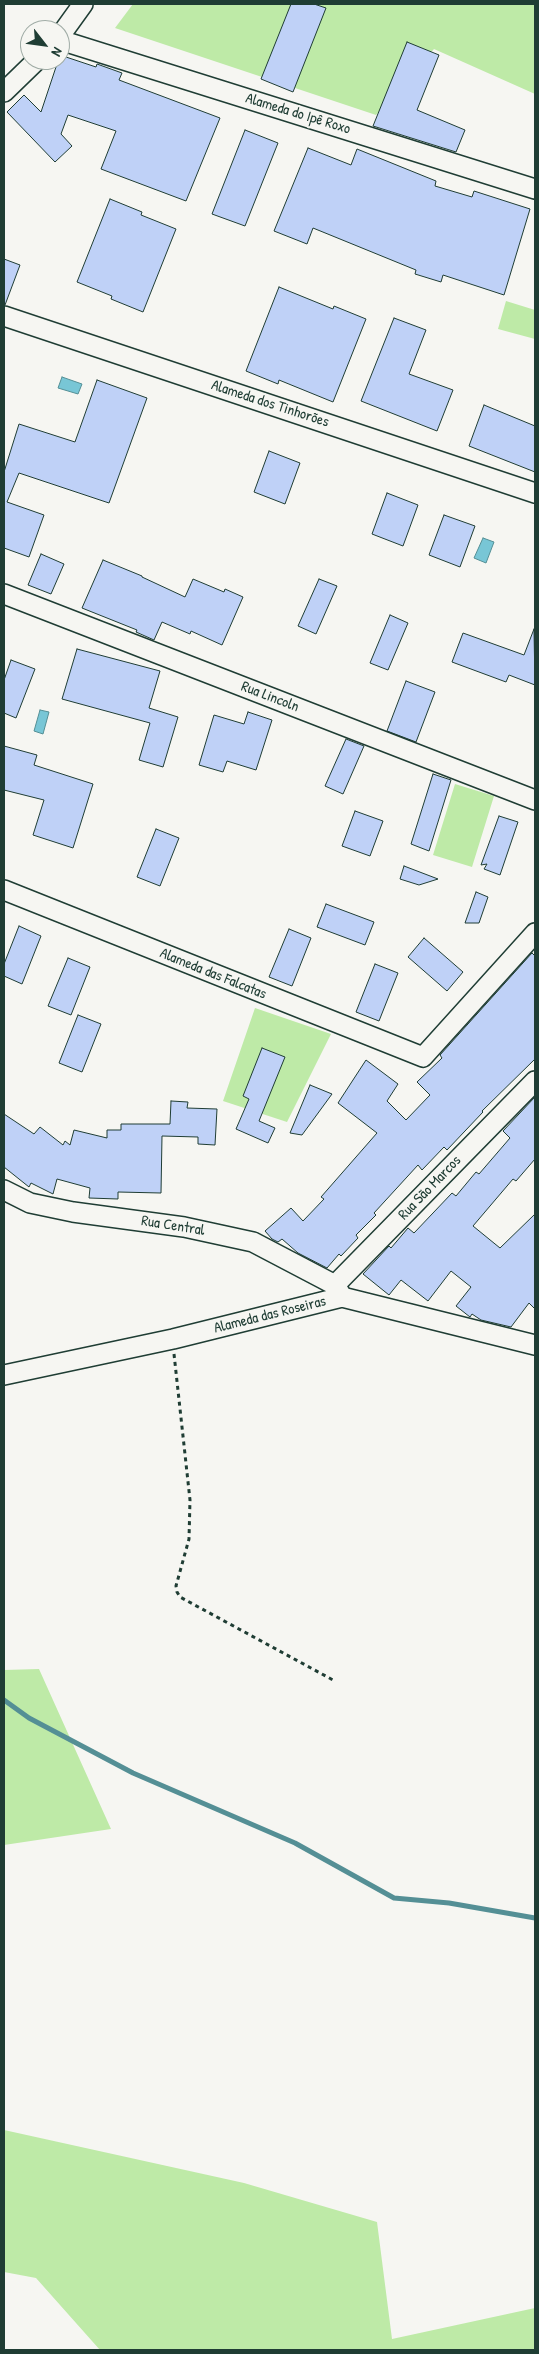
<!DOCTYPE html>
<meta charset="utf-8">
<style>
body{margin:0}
#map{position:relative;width:539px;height:2354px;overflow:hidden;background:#f6f6f2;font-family:"Patrick Hand",sans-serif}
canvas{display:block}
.frame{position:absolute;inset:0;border:5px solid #1f3d34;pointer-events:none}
.north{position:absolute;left:20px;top:20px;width:50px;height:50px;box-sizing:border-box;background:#f6f6f2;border:1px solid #a0aca6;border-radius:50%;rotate:120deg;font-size:14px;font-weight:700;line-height:20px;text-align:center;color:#1f3d34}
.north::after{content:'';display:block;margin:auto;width:18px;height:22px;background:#1f3d34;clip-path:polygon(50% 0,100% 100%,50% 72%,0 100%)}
</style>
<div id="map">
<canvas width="539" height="2354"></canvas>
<div class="frame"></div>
<div class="north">N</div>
</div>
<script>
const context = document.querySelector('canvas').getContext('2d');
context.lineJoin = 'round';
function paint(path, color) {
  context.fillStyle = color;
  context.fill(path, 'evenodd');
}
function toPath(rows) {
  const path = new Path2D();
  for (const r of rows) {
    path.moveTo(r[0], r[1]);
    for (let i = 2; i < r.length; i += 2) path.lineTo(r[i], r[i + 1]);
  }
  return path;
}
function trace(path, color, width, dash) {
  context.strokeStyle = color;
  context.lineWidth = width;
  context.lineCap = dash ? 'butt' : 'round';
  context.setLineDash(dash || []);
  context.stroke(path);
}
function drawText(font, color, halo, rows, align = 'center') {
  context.font = font + ' "Patrick Hand",sans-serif';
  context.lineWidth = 4;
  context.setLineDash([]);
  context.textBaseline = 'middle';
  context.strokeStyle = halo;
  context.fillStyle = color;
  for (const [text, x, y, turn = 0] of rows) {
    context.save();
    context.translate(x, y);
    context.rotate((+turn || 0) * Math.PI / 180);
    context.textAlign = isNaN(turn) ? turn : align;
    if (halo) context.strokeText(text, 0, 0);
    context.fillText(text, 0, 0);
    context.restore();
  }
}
paint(toPath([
 [133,4,535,4,535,94,434,49,376,115,115,28],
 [506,301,535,310,535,339,498,329],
 [455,784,494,796,472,867,433,855],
 [255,1008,331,1034,287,1122,223,1101],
 [39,1669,111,1829,4,1845,4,1670],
 [4,2130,244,2183,377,2222,392,2339,535,2308,535,2350,100,2350,36,2278,4,2272]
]), '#beeaa7');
const water = toPath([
 [62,377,82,384,78,394,58,388,62,377],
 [483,538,494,542,486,563,474,558,483,538],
 [40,710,49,712,43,734,34,731,40,710]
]);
paint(water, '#78c6d6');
trace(water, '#548f95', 1);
trace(toPath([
 [4,1700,29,1718,133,1773,295,1843,394,1898,449,1903,535,1918]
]), '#548f95', 5);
const building = toPath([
 [291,4,314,4,326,8,293,92,261,79,291,4],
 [407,42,439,55,417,110,465,130,456,152,373,126,407,42],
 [60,55,96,67,97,64,122,73,119,80,220,118,186,201,101,169,116,131,68,115,61,134,72,146,55,162,7,112,24,95,41,112,60,55],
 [245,130,278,143,245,226,212,214,245,130],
 [308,148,351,165,357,149,436,181,435,186,472,197,474,191,530,209,504,295,443,275,441,282,415,274,416,270,313,228,307,244,274,231,308,148],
 [110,199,142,212,141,215,176,229,143,312,111,299,112,296,77,282,110,199],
 [4,259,20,265,5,305,4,305,4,259],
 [279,287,333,309,334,306,366,319,333,402,279,380,278,384,246,371,279,287],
 [394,318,426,330,409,374,453,390,437,431,361,401,394,318],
 [97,380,147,398,109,503,19,473,7,502,44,515,29,557,4,548,4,472,19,424,75,442,97,380],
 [484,405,535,426,535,472,469,446,484,405],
 [269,451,300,463,285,504,254,492,269,451],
 [387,493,418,505,403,546,372,534,387,493],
 [444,515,475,526,460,567,429,555,444,515],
 [41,554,64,564,51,594,28,585,41,554],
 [103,560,142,576,142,577,185,597,193,579,224,592,225,589,243,597,222,645,191,631,190,634,162,622,154,640,136,632,137,630,82,608,103,560],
 [319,579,337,586,316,634,298,626,319,579],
 [390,615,408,623,388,670,370,663,390,615],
 [534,629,535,685,509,675,506,682,452,662,463,633,524,655,534,629],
 [77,649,160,671,149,708,178,717,163,767,139,760,150,723,62,699,77,649],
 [11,660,35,669,16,718,4,713,4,680,11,660],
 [406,681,435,692,416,742,387,731,406,681],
 [248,712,272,720,256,770,227,761,223,772,199,765,214,715,244,724,248,712],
 [346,739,364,746,343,794,325,786,346,739],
 [4,746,37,755,34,765,93,784,73,848,33,835,44,800,4,790,4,746],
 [433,774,451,780,429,851,411,844,433,774],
 [355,811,383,821,370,856,342,846,355,811],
 [499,816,518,822,500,875,484,869,487,864,481,865,499,816],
 [156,829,179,838,160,886,137,877,156,829],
 [404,866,438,879,419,885,400,879,404,866],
 [476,892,488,897,479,923,465,923,476,892],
 [326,904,374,922,365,945,317,927,326,904],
 [19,926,41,936,22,984,4,976,4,964,19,926],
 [289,929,311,938,292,986,269,977,289,929],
 [424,938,463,972,447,991,408,957,424,938],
 [532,953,535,956,535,1059,482,1111,483,1112,447,1150,444,1147,422,1170,418,1165,374,1213,376,1215,356,1235,358,1238,341,1256,339,1254,327,1268,298,1253,282,1239,278,1242,272,1239,265,1231,291,1208,303,1221,324,1199,321,1197,377,1133,338,1103,366,1060,398,1084,387,1101,406,1120,430,1095,417,1082,442,1058,440,1055,532,953],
 [68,958,90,967,71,1015,48,1006,68,958],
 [375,964,398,973,379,1021,356,1012,375,964],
 [78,1015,101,1024,82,1072,59,1063,78,1015],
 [262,1048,285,1057,259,1121,275,1128,268,1143,236,1129,249,1099,243,1096,262,1048],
 [310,1085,332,1094,302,1135,290,1133,310,1085],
 [535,1097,535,1159,516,1181,513,1179,473,1226,500,1248,535,1214,535,1309,529,1303,511,1327,481,1320,472,1314,470,1317,456,1306,471,1287,451,1271,428,1301,401,1280,389,1295,363,1274,389,1246,391,1248,408,1228,414,1233,452,1193,456,1196,476,1172,479,1174,510,1138,503,1131,535,1097],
 [171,1101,188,1102,187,1108,217,1109,215,1145,198,1144,198,1137,162,1136,161,1193,118,1192,118,1199,89,1198,90,1188,57,1179,53,1194,31,1183,29,1187,4,1167,4,1114,34,1134,40,1127,63,1145,65,1141,70,1145,74,1130,107,1138,107,1130,121,1130,121,1124,170,1124,171,1101]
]);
paint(building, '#bfd1f7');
trace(building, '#1f3d34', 1);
const minor = toPath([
 [60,36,83,4],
 [60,40,535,189],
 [4,92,37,60],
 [4,316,535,493],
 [4,594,535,800],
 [4,890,423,1057,535,933],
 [4,1190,30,1203,73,1212,184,1227,253,1242,335,1285],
 [342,1296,335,1285,535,1081],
 [4,1375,173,1339,342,1297,535,1345]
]);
trace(minor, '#1f3d34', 22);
trace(toPath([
 [174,1354,190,1500,189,1539,176,1586,177,1592,180,1597,333,1680]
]), '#1f3d34', 3, [4, 4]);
trace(minor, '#f6f6f2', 19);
drawText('15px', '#1f3d34', '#f6f6f2', [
 ["Alameda do Ipê Roxo",298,114,17],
 ["Alameda dos Tinhorões",270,404,18],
 ["Rua Lincoln",270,697,21],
 ["Alameda das Falcatas",213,974,22],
 ["Rua São Marcos",430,1188,-46],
 ["Rua Central",173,1226,9],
 ["Alameda das Roseiras",270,1315,-14]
]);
</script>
